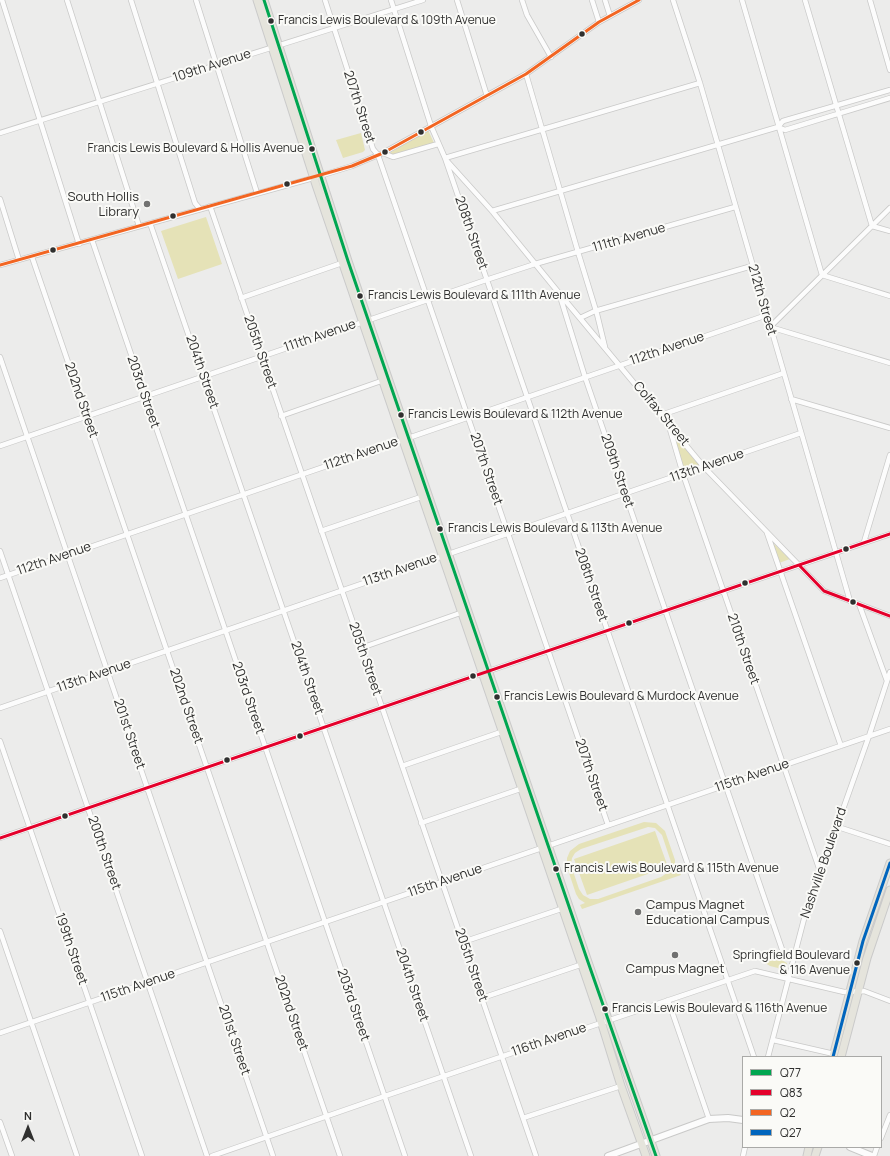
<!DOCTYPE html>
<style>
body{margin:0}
#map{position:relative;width:890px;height:1156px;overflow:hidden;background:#ececeb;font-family:Manrope,sans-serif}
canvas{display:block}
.legend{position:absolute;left:742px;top:1056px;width:140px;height:92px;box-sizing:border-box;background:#fafaf7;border:1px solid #a9a9a7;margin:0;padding:5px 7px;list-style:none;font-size:12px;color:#30302f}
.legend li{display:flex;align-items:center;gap:8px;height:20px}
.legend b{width:20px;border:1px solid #a9a9a7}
.north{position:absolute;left:8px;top:1108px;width:40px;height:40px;-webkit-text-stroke:3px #fafaf7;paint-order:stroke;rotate:0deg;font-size:11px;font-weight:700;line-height:16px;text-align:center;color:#30302f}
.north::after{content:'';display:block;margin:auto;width:14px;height:18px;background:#30302f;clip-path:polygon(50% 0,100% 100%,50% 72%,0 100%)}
</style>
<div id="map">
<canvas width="890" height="1156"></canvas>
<ul class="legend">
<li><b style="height:5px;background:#00a651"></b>Q77</li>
<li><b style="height:5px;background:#e4002b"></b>Q83</li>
<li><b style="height:5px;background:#f26522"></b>Q2</li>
<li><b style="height:5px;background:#0065bd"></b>Q27</li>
</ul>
<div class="north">N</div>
</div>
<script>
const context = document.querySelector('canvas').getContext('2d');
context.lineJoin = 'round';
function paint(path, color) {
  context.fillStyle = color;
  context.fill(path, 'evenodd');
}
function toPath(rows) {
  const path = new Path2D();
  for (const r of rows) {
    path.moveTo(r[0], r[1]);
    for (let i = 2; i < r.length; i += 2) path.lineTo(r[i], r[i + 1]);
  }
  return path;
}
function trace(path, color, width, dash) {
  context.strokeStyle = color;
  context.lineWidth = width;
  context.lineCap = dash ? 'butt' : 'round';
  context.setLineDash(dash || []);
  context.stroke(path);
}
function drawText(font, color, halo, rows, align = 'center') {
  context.font = font + ' Manrope,sans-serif';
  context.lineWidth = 4;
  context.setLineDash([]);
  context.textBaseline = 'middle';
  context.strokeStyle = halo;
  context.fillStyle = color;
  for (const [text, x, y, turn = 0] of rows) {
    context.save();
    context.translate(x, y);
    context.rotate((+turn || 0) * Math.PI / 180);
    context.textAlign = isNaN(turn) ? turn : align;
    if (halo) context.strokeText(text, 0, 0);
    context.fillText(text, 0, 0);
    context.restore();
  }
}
paint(toPath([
 [428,130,434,143,393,155,388,154],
 [361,133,365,150,363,152,343,158,336,140],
 [206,217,222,264,178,279,161,231],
 [673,434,702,467,684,473],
 [773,543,790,559,779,563],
 [644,822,656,823,665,831,675,860,675,866,673,873,679,871,681,875,582,909,580,905,585,903,579,899,576,894,567,867,567,858,570,851,579,844],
 [648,827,655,828,662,835,671,862,670,868,667,873,661,877,598,899,590,899,583,895,579,889,571,865,572,858,575,853,581,849],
 [655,831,668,867,587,895,574,859],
 [776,957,787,963,786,970,770,966,762,961]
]), '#e5e2b7');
const minor = toPath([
 [2,0,79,244],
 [67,0,139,226],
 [131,0,195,203,200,209],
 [196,0,257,193],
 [325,0,373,149,378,155,608,825],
 [391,0,431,126,445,158,754,1057],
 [457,0,487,96],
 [522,0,527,15,551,57],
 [592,0,599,22],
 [605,0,610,16],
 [673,0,700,83,850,601],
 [742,0,822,275,890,296],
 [805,0,872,226,890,231],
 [870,0,890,70],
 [526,74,578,252,597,314,605,347],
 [778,127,783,121,890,90],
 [0,133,423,0],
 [383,153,393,157,438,144],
 [445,158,700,83],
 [447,161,492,211,559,293,704,467,824,591,890,616],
 [0,199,19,260],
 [210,206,536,1156],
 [890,208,770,327,890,363],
 [492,211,778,127,785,130,890,98],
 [150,223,471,1156],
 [92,240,405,1156],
 [32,257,340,1156],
 [0,265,313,178,352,166,383,153,526,74,599,22,639,0],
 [559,293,585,377,784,955,794,958],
 [241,298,342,263],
 [580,318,595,311,752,266],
 [0,357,273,1156],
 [791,399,890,428],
 [661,415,784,373],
 [281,416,384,380],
 [669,426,683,474,821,874],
 [0,446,486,280,535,264,735,207],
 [321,531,424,496],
 [767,533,841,746],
 [864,542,890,455],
 [0,551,207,1156],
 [0,578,767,315],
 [859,604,887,681],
 [361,648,463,612],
 [0,708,801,433],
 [0,741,142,1156],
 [402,766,504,731],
 [421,823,523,788],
 [838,827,890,844],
 [0,838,890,534],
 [0,931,77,1156],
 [463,942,564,908],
 [482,998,583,964],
 [668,1000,709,1119],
 [0,1033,890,729],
 [773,1040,834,1054],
 [768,1057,804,919,869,736,890,672],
 [523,1118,621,1086],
 [0,1122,12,1156],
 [881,1138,890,1115],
 [212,1156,385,1096,755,971,844,992,864,991,890,1001],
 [743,1156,745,1147],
 [874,1156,877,1147]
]);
const secondary = toPath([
 [850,1147,872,1156],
 [608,1156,709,1119,728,1118,743,1120]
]);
const primary = toPath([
 [257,0,316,185,599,1015,621,1086,646,1156],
 [264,0,348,261,588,962,656,1156],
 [833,1057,863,941,890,863],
 [841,1057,867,958,890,890],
 [807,1156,809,1147],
 [815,1156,818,1147]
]);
trace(minor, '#c9c9c8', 6);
trace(secondary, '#c9c9c8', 8);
trace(primary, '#cacaca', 9);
trace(minor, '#fcfcfc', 4.5);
trace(secondary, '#fcfcfc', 6);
trace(primary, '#e5e4dc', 7);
trace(toPath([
 [264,0,348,261,588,962,656,1156]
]), '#00a651', 3);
trace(toPath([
 [799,565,824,591,890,616],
 [0,838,890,534]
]), '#e4002b', 3);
trace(toPath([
 [0,265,352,166,383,153,526,74,599,22,639,0]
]), '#f26522', 3);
trace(toPath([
 [833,1057,863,941,890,863]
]), '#0065bd', 3);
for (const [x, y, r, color] of [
 [271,21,3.5,"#30302f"],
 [582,34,3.5,"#30302f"],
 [421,132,3.5,"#30302f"],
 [312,149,3.5,"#30302f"],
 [385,152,3.5,"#30302f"],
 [287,184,3.5,"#30302f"],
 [147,204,4,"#727271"],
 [173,216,3.5,"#30302f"],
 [53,250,3.5,"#30302f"],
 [360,296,3.5,"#30302f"],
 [401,415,3.5,"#30302f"],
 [440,529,3.5,"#30302f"],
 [846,549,3.5,"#30302f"],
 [745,583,3.5,"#30302f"],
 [853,602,3.5,"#30302f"],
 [629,623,3.5,"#30302f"],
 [473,676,3.5,"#30302f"],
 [497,697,3.5,"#30302f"],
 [300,736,3.5,"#30302f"],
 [227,760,3.5,"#30302f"],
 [65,816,3.5,"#30302f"],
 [556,869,3.5,"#30302f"],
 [638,912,4,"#727271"],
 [675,955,4,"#727271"],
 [857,963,3.5,"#30302f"],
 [605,1009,3.5,"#30302f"]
]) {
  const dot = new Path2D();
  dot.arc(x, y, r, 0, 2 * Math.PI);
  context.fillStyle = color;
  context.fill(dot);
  trace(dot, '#fafaf7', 1.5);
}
drawText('12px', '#30302f', '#fafaf7', [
 ["Francis Lewis Boulevard & 109th Avenue",278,21],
 ["Francis Lewis Boulevard & Hollis Avenue",304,149,"right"],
 ["Francis Lewis Boulevard & 111th Avenue",368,296],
 ["Francis Lewis Boulevard & 112th Avenue",408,415],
 ["Francis Lewis Boulevard & 113th Avenue",448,529],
 ["Francis Lewis Boulevard & Murdock Avenue",504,697],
 ["Francis Lewis Boulevard & 115th Avenue",564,869],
 ["Springfield Boulevard",850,956,"right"],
 ["& 116 Avenue",850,971,"right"],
 ["Francis Lewis Boulevard & 116th Avenue",612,1009]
], 'left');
drawText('13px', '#30302f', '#fafaf7', [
 ["109th Avenue",212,66,-18],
 ["207th Street",359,107,72],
 ["208th Street",471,233,71],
 ["111th Avenue",629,238,-16],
 ["212th Street",762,300,74],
 ["111th Avenue",320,336,-19],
 ["112th Avenue",667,349,-19],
 ["205th Street",260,352,71],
 ["204th Street",202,372,71],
 ["203rd Street",143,392,71],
 ["202nd Street",81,400,71],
 ["Colfax Street",661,414,50],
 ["112th Avenue",361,454,-19],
 ["113th Avenue",707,466,-19],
 ["207th Street",486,469,71],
 ["209th Street",617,471,71],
 ["112th Avenue",54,559,-19],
 ["113th Avenue",400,570,-19],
 ["208th Street",591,585,71],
 ["210th Street",743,649,71],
 ["205th Street",365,659,71],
 ["113th Avenue",94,676,-19],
 ["204th Street",307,678,71],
 ["203rd Street",248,698,71],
 ["202nd Street",186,706,71],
 ["201st Street",129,734,71],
 ["207th Street",591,775,71],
 ["115th Avenue",752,776,-19],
 ["200th Street",104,853,71],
 ["Nashville Boulevard",824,863,-71],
 ["115th Avenue",445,881,-19],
 ["199th Street",71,949,71],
 ["205th Street",471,965,71],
 ["204th Street",412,985,71],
 ["115th Avenue",138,986,-19],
 ["203rd Street",353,1005,71],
 ["202nd Street",291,1013,71],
 ["201st Street",234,1040,71],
 ["116th Avenue",549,1040,-19]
]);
drawText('13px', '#30302f', '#fafaf7', [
 ["South Hollis",139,197],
 ["Library",139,212],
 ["Campus Magnet",646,905,"left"],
 ["Educational Campus",646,920,"left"],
 ["Campus Magnet",675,969,"center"]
], 'right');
</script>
